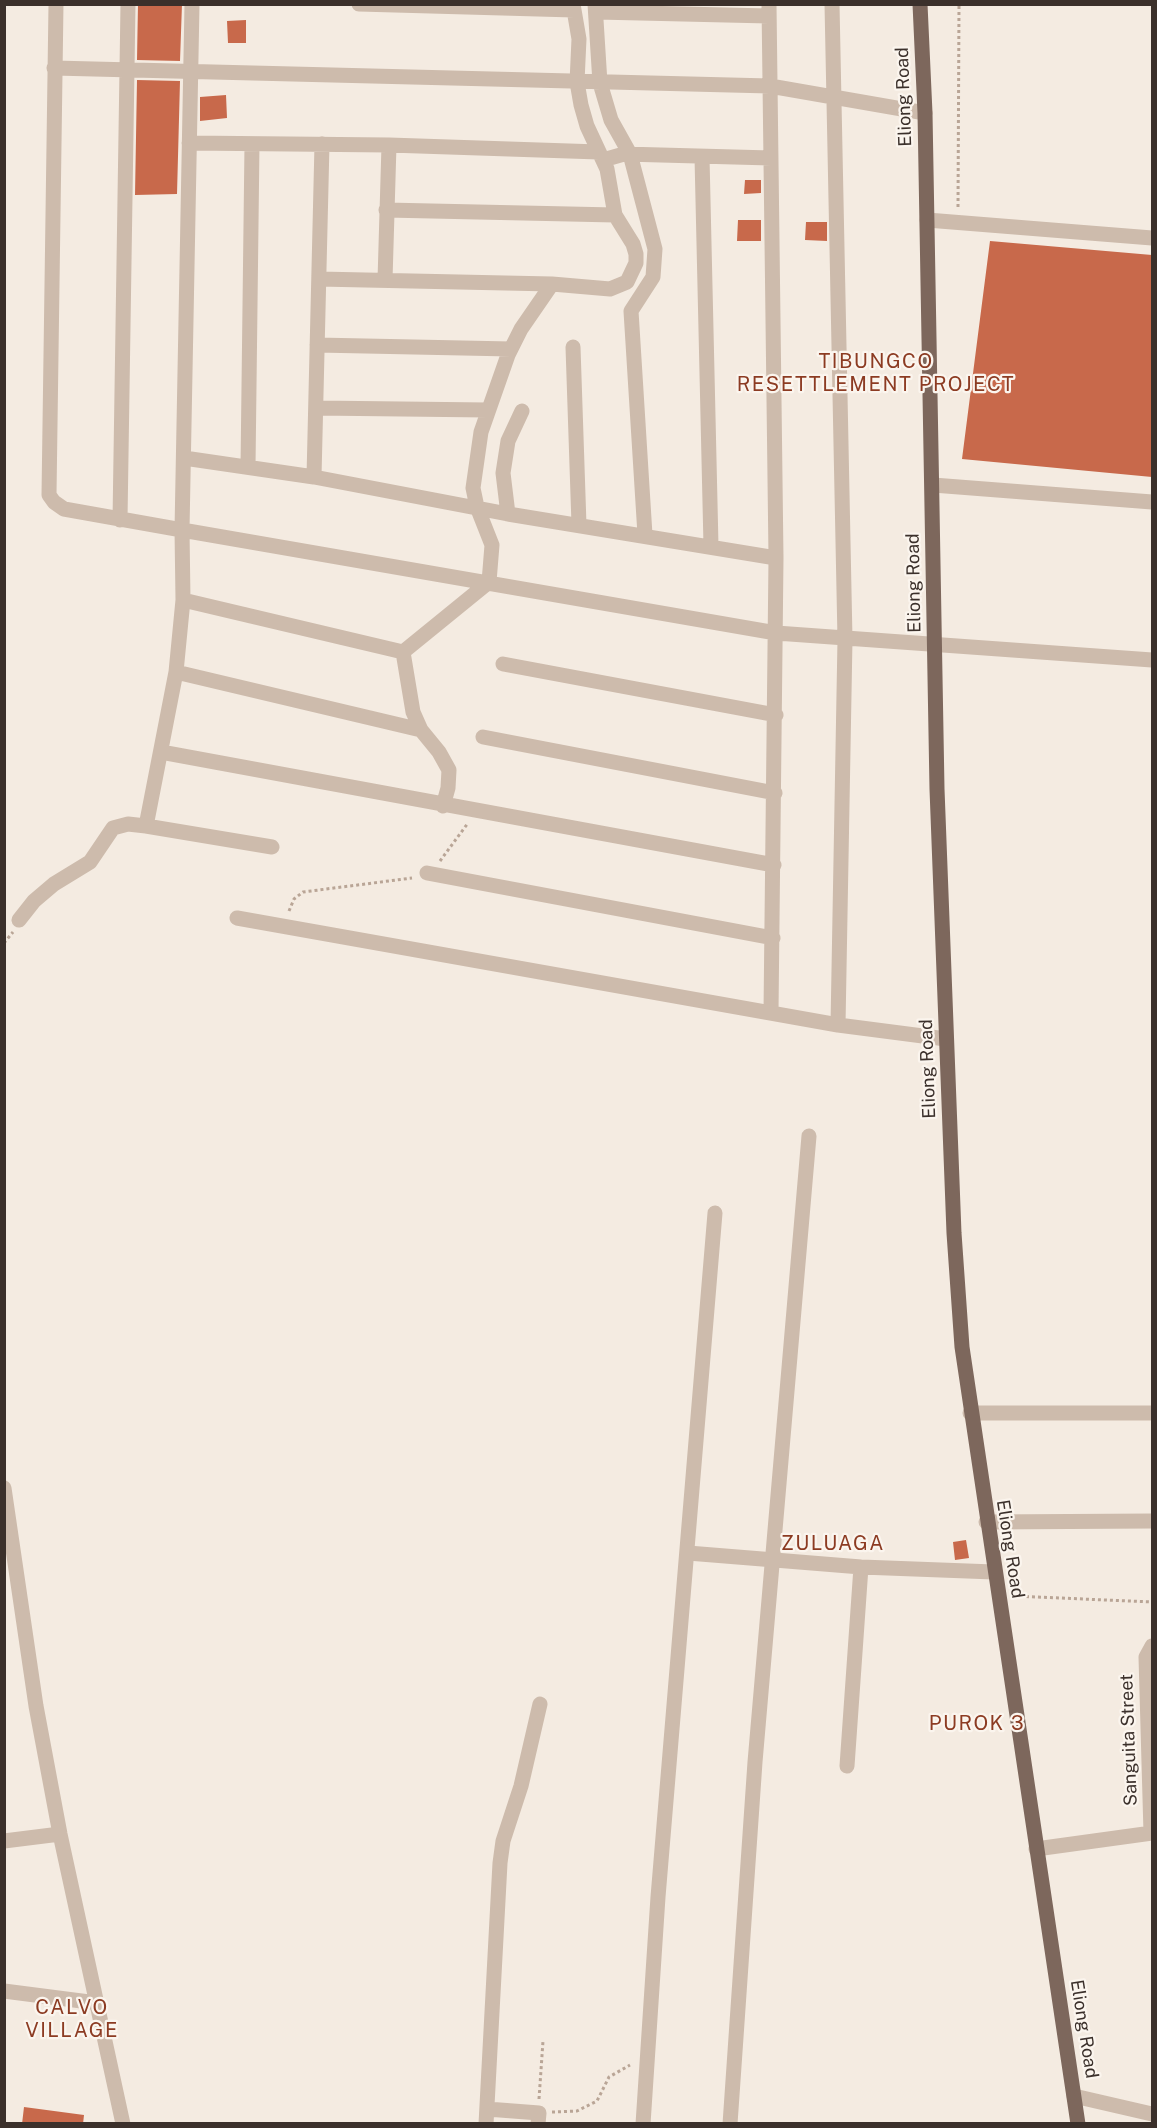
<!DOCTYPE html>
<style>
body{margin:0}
#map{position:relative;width:1157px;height:2128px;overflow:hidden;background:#f4ebe1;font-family:"Public Sans",sans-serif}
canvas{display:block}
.frame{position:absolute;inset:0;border:6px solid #3b302b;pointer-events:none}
</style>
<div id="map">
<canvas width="1157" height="2128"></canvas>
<div class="frame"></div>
</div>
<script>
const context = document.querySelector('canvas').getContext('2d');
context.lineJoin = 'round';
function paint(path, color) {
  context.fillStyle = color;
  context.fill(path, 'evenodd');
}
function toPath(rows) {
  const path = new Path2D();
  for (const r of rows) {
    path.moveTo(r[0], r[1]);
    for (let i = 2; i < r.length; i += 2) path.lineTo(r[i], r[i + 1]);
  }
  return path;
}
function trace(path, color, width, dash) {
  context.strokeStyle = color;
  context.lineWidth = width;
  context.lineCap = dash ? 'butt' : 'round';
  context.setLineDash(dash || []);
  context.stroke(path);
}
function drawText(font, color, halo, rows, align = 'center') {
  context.font = font + ' "Public Sans",sans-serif';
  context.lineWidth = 4.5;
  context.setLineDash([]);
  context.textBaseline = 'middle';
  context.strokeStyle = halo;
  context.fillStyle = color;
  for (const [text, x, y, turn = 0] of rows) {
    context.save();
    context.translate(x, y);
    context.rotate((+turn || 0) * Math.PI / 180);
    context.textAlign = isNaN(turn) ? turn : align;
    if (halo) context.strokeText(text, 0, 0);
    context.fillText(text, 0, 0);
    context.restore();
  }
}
paint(toPath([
 [138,4,182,4,180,61,137,60],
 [246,20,246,43,228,43,227,21],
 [137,80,180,81,177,194,135,195],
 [226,95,227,118,200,121,200,97],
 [745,180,761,180,761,193,744,194],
 [738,220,761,220,761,241,737,241],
 [806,222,827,222,827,241,805,240],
 [990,241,1152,255,1152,477,962,459],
 [966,1540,969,1558,955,1560,953,1542],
 [24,2107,84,2115,83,2124,22,2124]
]), '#c8694b');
trace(toPath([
 [958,207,959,4],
 [440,861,468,823],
 [289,911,294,899,303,892,412,878],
 [4,943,13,932],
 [1014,1596,1152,1602],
 [539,2099,543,2041],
 [552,2112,577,2111,597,2101,609,2077,630,2065]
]), '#b9a596', 3, [3, 3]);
trace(toPath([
 [56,4,49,495,54,502,64,509,182,530,192,4],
 [359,4,574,10],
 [595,4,600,83,611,120,630,154,655,249,653,277,631,311,645,535],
 [769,4,776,558,771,1012],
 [832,4,845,639,838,1025],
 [597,12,769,16],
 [54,68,770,86,925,113],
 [189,143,389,145,599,152],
 [702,157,711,546],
 [603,160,624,154,771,158],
 [386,210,615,215],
 [927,220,1152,238],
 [319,279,552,284,610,289,627,282,636,263,636,254,633,244,615,215,607,169,587,126,581,105,577,82,579,39,573,4],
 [385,280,389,145],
 [317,345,511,349],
 [573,347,579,525],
 [316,408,488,410],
 [184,458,314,477,508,514,776,558],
 [248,467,252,144],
 [314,477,322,144],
 [933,485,1152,502],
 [508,514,503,473,508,441,522,411],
 [120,520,128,4],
 [183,600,403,652],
 [503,664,776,715],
 [176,672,421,730],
 [483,737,775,793],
 [161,752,774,865],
 [443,806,448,788,449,770,439,752,421,730,413,712,403,652,489,582,492,545,477,507,473,488,481,432,508,355,521,329,552,284],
 [272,847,146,826,176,672,183,600,182,530,776,633,1152,660],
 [427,873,773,938],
 [237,918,838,1025,946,1039],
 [19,920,34,901,54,884,90,862,113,828,128,824,146,826],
 [970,1413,1152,1413],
 [4,1488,36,1706,60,1834,123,2124],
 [986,1522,1152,1521],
 [688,1553,861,1567,994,1572],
 [847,1766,861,1567],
 [1151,1833,1146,1657,1152,1646],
 [4,1841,60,1834],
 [1036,1849,1152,1833],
 [4,1991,97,2003],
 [1074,2096,1152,2114],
 [487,2109,539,2113,538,2124],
 [486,2124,500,1863,503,1841,521,1786,540,1704],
 [643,2124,658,1897,715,1213],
 [730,2124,755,1762,809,1136]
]), '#cdbbac', 15);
trace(toPath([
 [920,4,925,113,937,789,954,1233,962,1347,1078,2124]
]), '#7d675c', 15);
drawText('18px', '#3b302b', '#fbf5ee', [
 ["Eliong Road",904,97,-92],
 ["Eliong Road",914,583,-91],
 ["Eliong Road",928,1069,-92],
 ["Eliong Road",1010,1549,81],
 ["Sanguita Street",1129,1740,-92],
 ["Eliong Road",1084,2029,81]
]);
context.letterSpacing = '1.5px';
drawText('20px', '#8c3b22', '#fbf5ee', [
 ["TIBUNGCO",876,362],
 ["RESETTLEMENT PROJECT",876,385],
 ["ZULUAGA",833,1544],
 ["PUROK 3",977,1724],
 ["CALVO",72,2008],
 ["VILLAGE",72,2031]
]);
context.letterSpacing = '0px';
</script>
